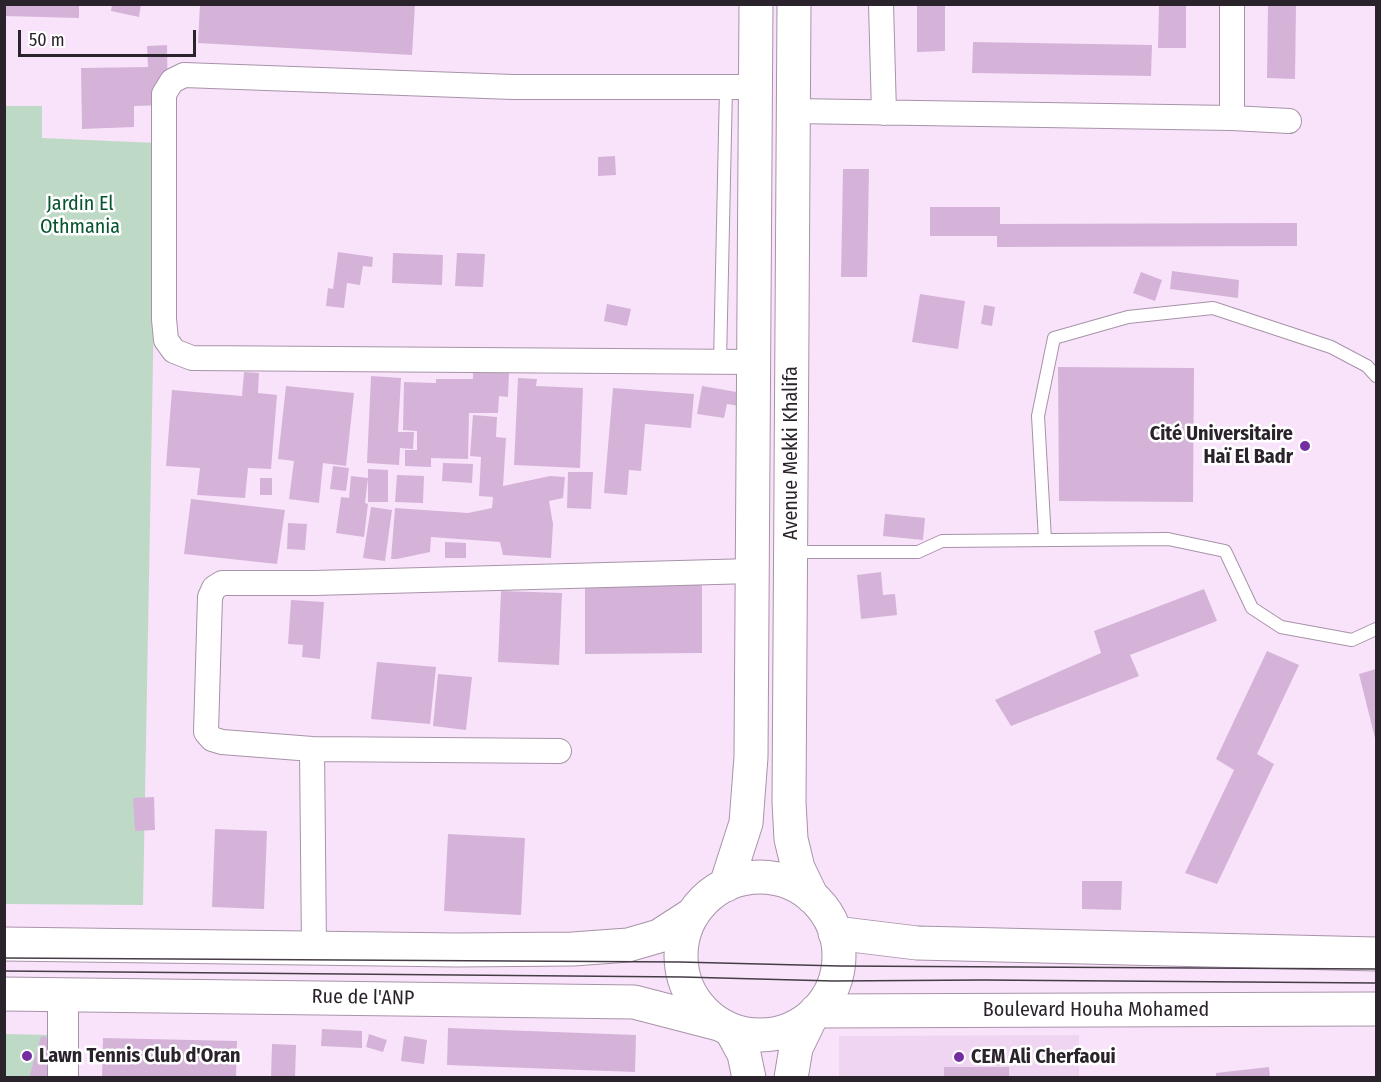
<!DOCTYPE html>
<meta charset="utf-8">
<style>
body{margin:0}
#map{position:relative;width:1381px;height:1082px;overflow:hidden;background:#f9e3fb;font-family:"Fira Sans Condensed",sans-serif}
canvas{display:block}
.frame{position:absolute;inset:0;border:6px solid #2b232b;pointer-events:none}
.scale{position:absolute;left:18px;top:30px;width:178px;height:27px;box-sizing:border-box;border:3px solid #2b232b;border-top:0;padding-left:8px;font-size:18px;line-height:21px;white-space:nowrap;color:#2b232b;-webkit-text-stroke:4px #fff;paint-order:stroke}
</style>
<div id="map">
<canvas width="1381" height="1082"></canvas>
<div class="frame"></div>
<div class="scale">50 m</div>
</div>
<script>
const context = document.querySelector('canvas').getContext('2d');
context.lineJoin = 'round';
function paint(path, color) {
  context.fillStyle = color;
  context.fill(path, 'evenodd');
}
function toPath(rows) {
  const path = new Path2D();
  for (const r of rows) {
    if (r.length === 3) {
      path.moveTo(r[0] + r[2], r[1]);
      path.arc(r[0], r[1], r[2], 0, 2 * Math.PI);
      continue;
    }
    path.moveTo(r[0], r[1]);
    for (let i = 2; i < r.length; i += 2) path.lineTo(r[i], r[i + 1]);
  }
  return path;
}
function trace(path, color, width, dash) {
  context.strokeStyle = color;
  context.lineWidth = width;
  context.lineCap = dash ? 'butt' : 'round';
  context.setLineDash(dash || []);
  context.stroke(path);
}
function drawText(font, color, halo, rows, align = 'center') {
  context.font = font + ' "Fira Sans Condensed",sans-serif';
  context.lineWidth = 5;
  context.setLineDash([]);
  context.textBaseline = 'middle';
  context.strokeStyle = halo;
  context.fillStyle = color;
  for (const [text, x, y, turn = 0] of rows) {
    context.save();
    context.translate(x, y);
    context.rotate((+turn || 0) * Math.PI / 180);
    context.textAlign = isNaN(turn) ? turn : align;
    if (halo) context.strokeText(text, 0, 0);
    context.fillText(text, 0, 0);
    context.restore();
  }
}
paint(toPath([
 [1079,1035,1079,1077,839,1078,839,1036]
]), '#f0d5f2');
paint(toPath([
 [4,106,42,106,42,138,157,143,143,905,5,904],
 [5,1034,50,1035,50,1077,5,1078]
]), '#bedac7');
paint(toPath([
 [112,4,141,4,139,17,111,11],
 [200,4,415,4,412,55,198,43],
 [917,4,945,4,945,51,917,52],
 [1159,4,1186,4,1186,48,1158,48],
 [1268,4,1296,4,1295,79,1267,78],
 [4,5,79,5,79,18,4,16],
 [973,42,1152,45,1151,76,972,73],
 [167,45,168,105,134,106,134,127,82,129,81,68,148,67,147,46],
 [615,156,616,175,598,176,598,157],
 [843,169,869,169,867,277,841,277],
 [930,207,1000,207,1000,224,1297,223,1297,246,997,247,997,236,930,236],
 [338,252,373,257,372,267,363,266,360,285,347,283,344,308,326,306,328,288,333,289],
 [393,253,443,255,442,285,392,283],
 [457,253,485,254,483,287,455,286],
 [1172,271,1239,280,1238,298,1170,289],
 [1141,272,1162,280,1155,301,1133,293],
 [920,294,965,301,958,349,912,342],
 [607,304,631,309,627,326,604,321],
 [984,305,995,307,992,326,981,324],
 [1058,367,1194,368,1193,502,1059,501],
 [244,372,259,373,258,393,277,395,271,469,248,468,245,498,197,495,200,468,166,466,172,390,242,396],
 [473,372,509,373,508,397,499,396,498,413,469,413,468,459,431,458,431,467,405,466,405,450,417,450,417,431,403,430,404,382,436,383,436,379,473,379],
 [371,376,401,378,398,432,414,432,413,449,400,448,399,465,367,463],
 [518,378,537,379,536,386,583,388,580,468,514,465],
 [286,386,354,393,346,466,323,463,319,503,289,499,294,461,278,459],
 [702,386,748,394,746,407,727,404,724,418,697,414],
 [613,388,694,394,691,428,645,424,641,471,629,470,627,495,604,493],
 [473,415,497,417,496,437,506,438,503,486,550,476,565,477,563,498,549,501,553,524,551,558,503,555,500,542,431,537,430,552,397,559,391,559,395,508,468,513,492,508,493,497,479,496,481,457,470,456],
 [443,463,473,464,472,483,442,481],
 [333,466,349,468,346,491,330,489],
 [368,469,388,470,388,502,368,502],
 [568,472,593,472,591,509,567,508],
 [397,475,424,476,423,503,395,502],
 [351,476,368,478,365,503,368,504,364,537,336,533,341,497,349,498],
 [260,478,272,478,272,495,260,495],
 [191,499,285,510,277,564,184,554],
 [371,507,392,510,385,561,363,558],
 [885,514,925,518,923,540,883,536],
 [288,523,307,524,305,550,287,549],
 [445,542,466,543,466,558,445,558],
 [881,572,883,595,895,594,897,615,861,619,857,575],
 [702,581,702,653,585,654,585,582],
 [1204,589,1217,621,1130,655,1139,676,1011,726,995,700,1101,653,1094,631],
 [501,591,562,593,559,665,498,662],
 [291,600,324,602,320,659,302,657,303,645,288,644],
 [1267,651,1299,665,1257,754,1274,764,1217,884,1185,873,1234,770,1216,759],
 [377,662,436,667,430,724,371,719],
 [1376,669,1376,742,1359,674],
 [438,674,472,677,466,730,433,726],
 [154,797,155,830,135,831,133,798],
 [215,829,267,831,264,909,212,907],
 [448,834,525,838,521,915,444,911],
 [1082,881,1122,881,1121,910,1082,909],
 [448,1028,636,1035,635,1072,447,1065],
 [322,1029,362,1031,362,1048,321,1046],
 [369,1034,387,1040,383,1052,366,1047],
 [41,1036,62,1041,53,1078,29,1078],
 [404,1036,427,1040,424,1064,401,1061],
 [103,1038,237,1041,236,1078,102,1078],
 [272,1044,296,1045,295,1078,271,1078],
 [944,1067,1009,1067,1009,1078,944,1078],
 [1269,1067,1270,1078,1216,1078,1216,1073]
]), '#d5b3d8');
const service = toPath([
 [720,362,726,87],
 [1045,540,1038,416,1054,338,1128,317,1213,308,1331,347,1367,366,1376,376],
 [792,552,918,552,942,541,1168,539,1225,551,1252,608,1281,627,1352,640,1376,629]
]);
const minor = toPath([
 [881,4,884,113],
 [1232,4,1232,118],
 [793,111,1232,118,1289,121],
 [753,362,192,358,174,351,166,340,164,319,164,94,172,81,184,75,513,87,756,87],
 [312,749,314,948],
 [559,751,312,749,222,742,212,739,206,732,210,597,214,588,222,583,314,583,752,571]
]);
const tertiary = toPath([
 [63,1078,63,995]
]);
const primary = toPath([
 [794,4,789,802,791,839,798,868,812,897],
 [760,956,79],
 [726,885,746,823,751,757,756,4],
 [835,933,917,943,1376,954],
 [4,944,456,950,573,949,628,945,659,936,693,914],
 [4,994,634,1002,719,1024],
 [816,1011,1376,1009],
 [731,1030,744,1054,749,1078],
 [791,1078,796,1048,810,1019]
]);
trace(service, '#a793a8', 14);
trace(minor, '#a793a8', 26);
trace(tertiary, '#a793a8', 32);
trace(primary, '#a793a8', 35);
trace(service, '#fff', 12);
trace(minor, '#fff', 24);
trace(tertiary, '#fff', 30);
trace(primary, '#fff', 33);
trace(toPath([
 [4,958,680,962,840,966,1376,969],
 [4,971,683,977,833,981,983,980,1376,983]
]), '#453c46', 1.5);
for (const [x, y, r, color] of [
 [1305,446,6,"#742ea2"],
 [27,1056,6,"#742ea2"],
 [959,1057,6,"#742ea2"]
]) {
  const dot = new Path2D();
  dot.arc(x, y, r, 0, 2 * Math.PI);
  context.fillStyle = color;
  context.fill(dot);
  trace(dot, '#fff', 2);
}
drawText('20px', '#065530', '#fff', [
 ["Jardin El",80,204],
 ["Othmania",80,227]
]);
drawText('bold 20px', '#2b232b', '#fff', [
 ["Cité Universitaire",1293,434,"right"],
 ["Haï El Badr",1293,457,"right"],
 ["Lawn Tennis Club d'Oran",39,1056],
 ["CEM Ali Cherfaoui",971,1057]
], 'left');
drawText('20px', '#2b232b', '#fff', [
 ["Avenue Mekki Khalifa",791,453,-90],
 ["Rue de l'ANP",363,998,1],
 ["Boulevard Houha Mohamed",1096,1010]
]);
</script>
